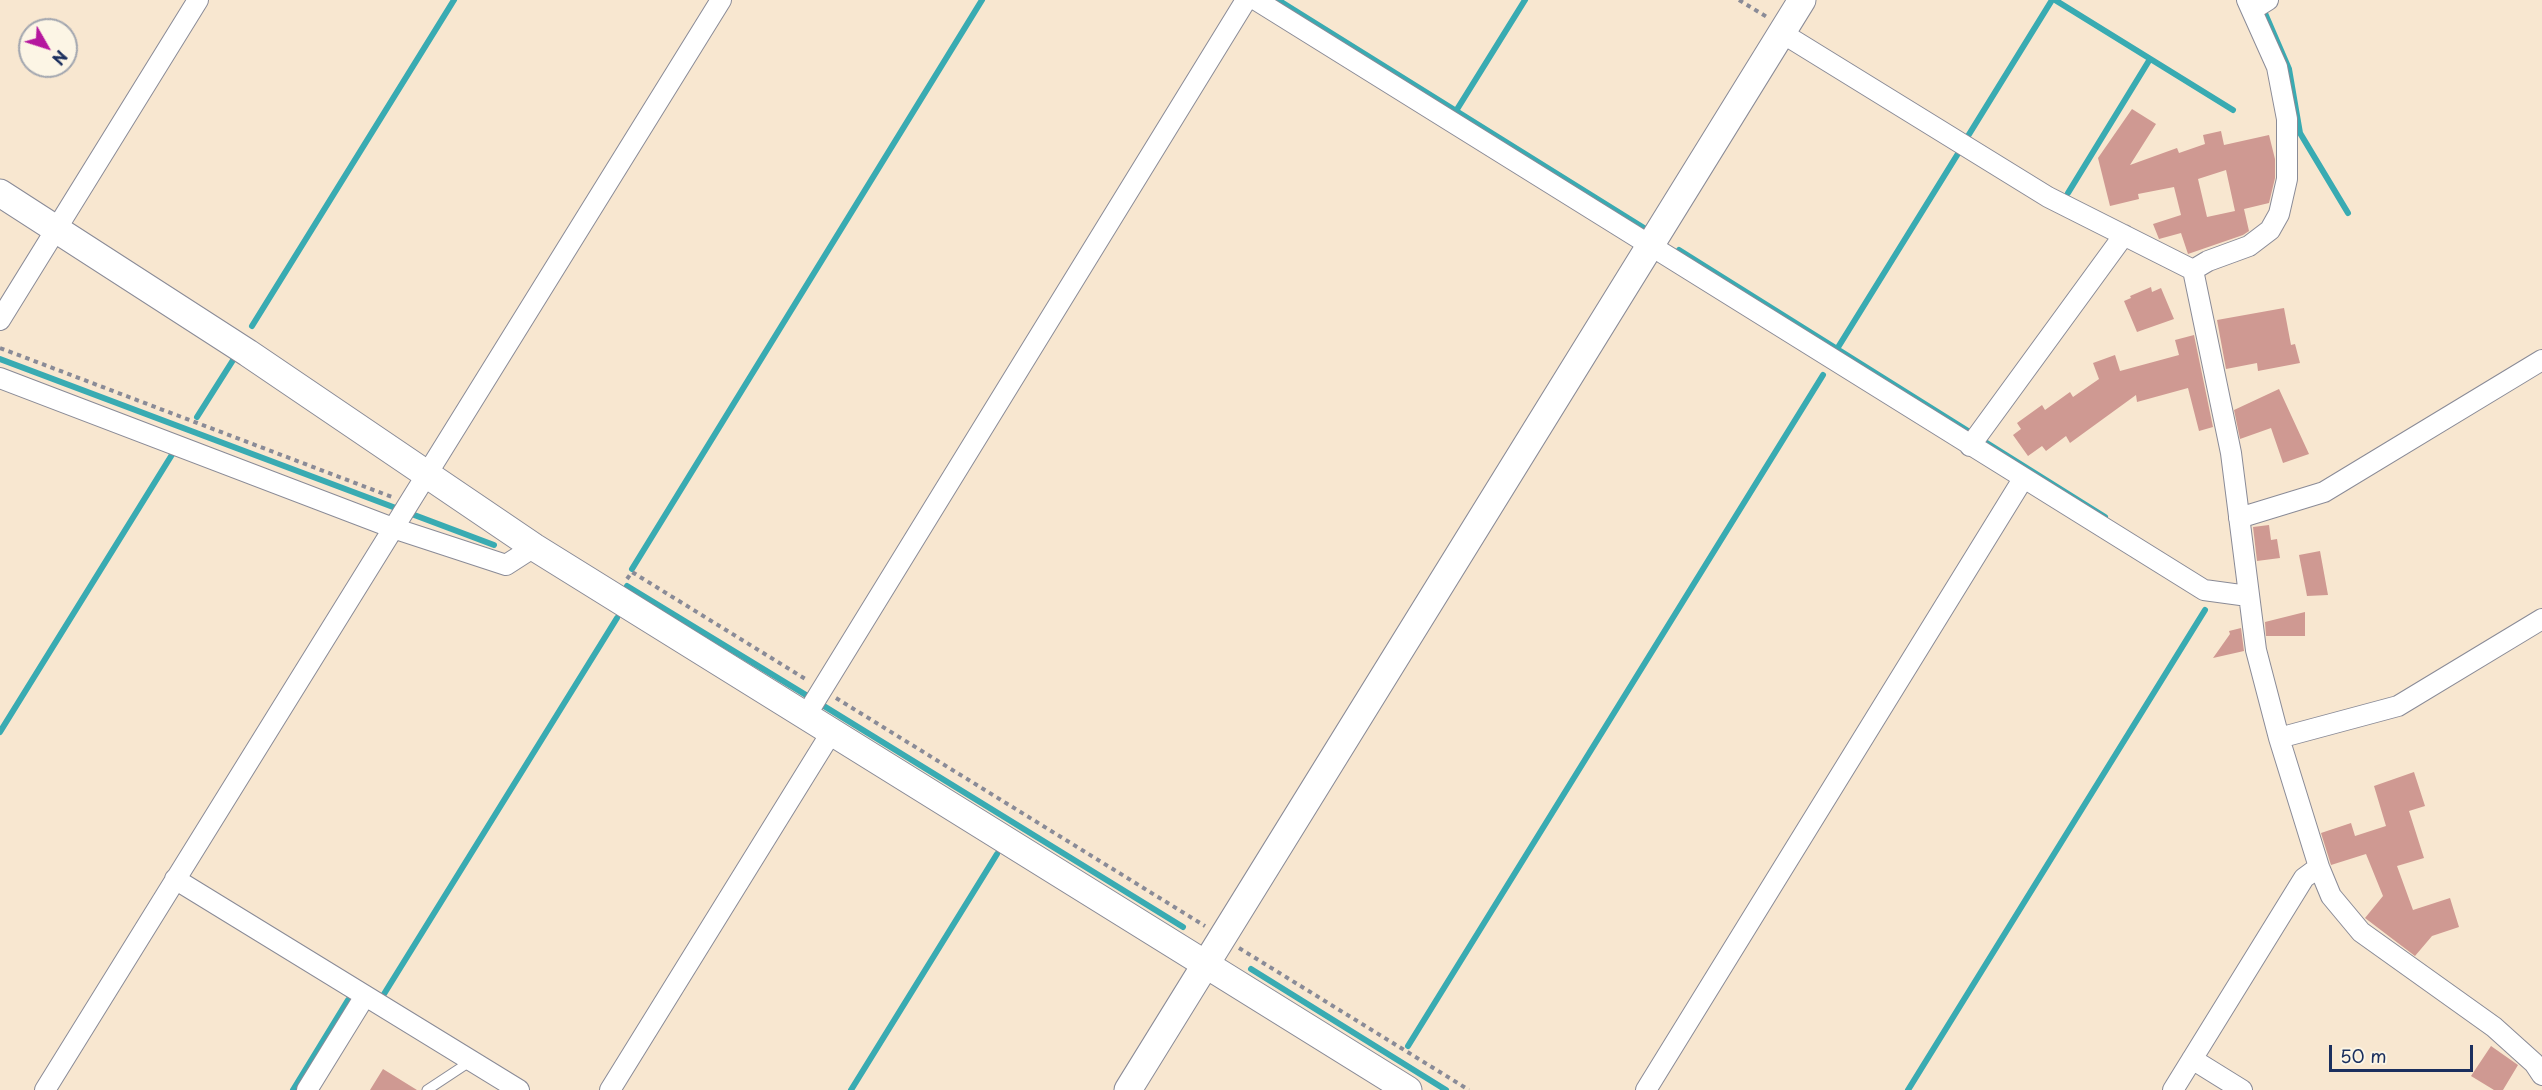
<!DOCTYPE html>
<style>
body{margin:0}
#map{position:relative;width:2542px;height:1090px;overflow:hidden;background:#f8e7d0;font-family:"Playpen Sans",sans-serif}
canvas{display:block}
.north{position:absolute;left:18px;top:18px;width:60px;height:60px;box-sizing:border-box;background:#fcf5e5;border:2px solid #a2a6af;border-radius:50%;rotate:129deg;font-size:16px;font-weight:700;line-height:24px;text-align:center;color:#1b2f5e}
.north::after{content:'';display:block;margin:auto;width:21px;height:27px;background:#b5179e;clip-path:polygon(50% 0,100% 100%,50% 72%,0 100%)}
.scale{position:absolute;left:2329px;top:1045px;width:144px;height:27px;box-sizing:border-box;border:3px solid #1b2f5e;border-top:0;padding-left:8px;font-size:18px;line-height:21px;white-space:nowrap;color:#1b2f5e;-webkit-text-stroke:4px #fcf5e5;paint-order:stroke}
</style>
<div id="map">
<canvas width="2542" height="1090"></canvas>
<div class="north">N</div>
<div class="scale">50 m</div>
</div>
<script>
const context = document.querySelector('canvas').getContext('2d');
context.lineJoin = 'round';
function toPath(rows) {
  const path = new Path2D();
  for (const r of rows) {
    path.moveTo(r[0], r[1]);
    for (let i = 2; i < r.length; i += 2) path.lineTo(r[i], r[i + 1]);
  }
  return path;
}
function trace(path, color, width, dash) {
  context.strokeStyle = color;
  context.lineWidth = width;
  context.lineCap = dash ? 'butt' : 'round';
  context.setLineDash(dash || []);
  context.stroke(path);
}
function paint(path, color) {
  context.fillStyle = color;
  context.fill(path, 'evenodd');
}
trace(toPath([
 [1278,0,1644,228],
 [2055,0,2233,110],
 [2264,11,2289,69,2300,133,2348,213],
 [1456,111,1525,0],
 [1968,136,2052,0],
 [2068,193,2150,59],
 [1679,250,1968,431],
 [252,326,454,0],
 [1837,349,1959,152],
 [0,359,494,545],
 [197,417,235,357],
 [1982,440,2105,517],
 [632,569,982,0],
 [627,586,806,695],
 [819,703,1183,927],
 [0,732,173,453],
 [1251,969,1446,1090],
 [384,994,617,618],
 [1408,1046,1823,375],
 [293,1090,348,1000],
 [851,1090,997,854],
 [1908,1090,2205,610]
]), '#39abb2', 6);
paint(toPath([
 [2132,109,2156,124,2130,165,2177,148,2179,153,2205,144,2203,135,2221,131,2224,145,2269,135,2275,159,2275,178,2269,203,2244,209,2249,231,2243,235,2188,254,2181,233,2159,239,2153,224,2181,215,2174,187,2138,194,2139,199,2110,206,2098,158],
 [2226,170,2235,211,2207,217,2198,179],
 [2151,287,2152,292,2161,288,2174,319,2137,332,2124,301,2131,298,2130,296],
 [2284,308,2291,345,2295,344,2300,363,2258,371,2257,363,2226,369,2217,320],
 [2194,335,2213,427,2199,431,2188,388,2137,402,2136,395,2070,443,2066,436,2046,451,2042,446,2028,456,2013,435,2021,429,2017,423,2042,405,2045,410,2070,392,2073,397,2099,379,2093,363,2115,355,2120,371,2179,355,2175,340],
 [2279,389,2309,454,2283,463,2271,428,2240,439,2234,410],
 [2269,525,2271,540,2277,539,2280,558,2257,561,2253,527],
 [2320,551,2328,595,2307,596,2299,555],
 [2305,612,2305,636,2266,636,2265,622],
 [2241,628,2244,651,2213,658,2230,634,2229,631],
 [2414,772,2425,806,2409,811,2424,858,2397,866,2413,910,2450,898,2459,927,2432,936,2415,956,2365,918,2383,896,2366,854,2331,865,2321,833,2351,823,2355,836,2386,826,2374,786],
 [2491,1046,2518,1065,2503,1090,2494,1090,2471,1076],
 [383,1069,417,1090,370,1090]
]), '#cf9992');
const lane = toPath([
 [427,1090,471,1061]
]);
const street = toPath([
 [1256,0,2204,590,2248,596],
 [2252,10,2268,0],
 [1782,33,2048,197,2193,270,2231,453,2256,650,2279,738,2319,867,2331,896,2361,932,2494,1027,2534,1063,2542,1075],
 [2193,270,2208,261,2249,246,2270,230,2279,214,2287,179,2287,119,2277,67,2247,0],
 [0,320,198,0],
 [0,378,393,528,506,565,534,547],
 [1970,446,2124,235],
 [2239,518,2324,492,2542,360],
 [805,717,1246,0],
 [2279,738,2398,706,2542,619],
 [175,879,519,1090],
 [2192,1059,2242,1090],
 [45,1090,721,0],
 [307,1090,365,996],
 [610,1090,831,733],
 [1646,1090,2023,479],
 [2173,1090,2304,878,2319,867]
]);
const secondary = toPath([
 [0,193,248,353,534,547,1408,1090],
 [1128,1090,1802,0]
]);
trace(lane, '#8a8b97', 11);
trace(street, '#8a8b97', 22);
trace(secondary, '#8a8b97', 29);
trace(toPath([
 [1739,0,1767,17],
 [0,348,392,497],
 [627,579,632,572,807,680],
 [836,698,1205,926],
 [1239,948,1469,1090]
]), '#8a8b97', 4, [4.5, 4.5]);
trace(lane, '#fff', 9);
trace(street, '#fff', 20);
trace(secondary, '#fff', 27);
</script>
